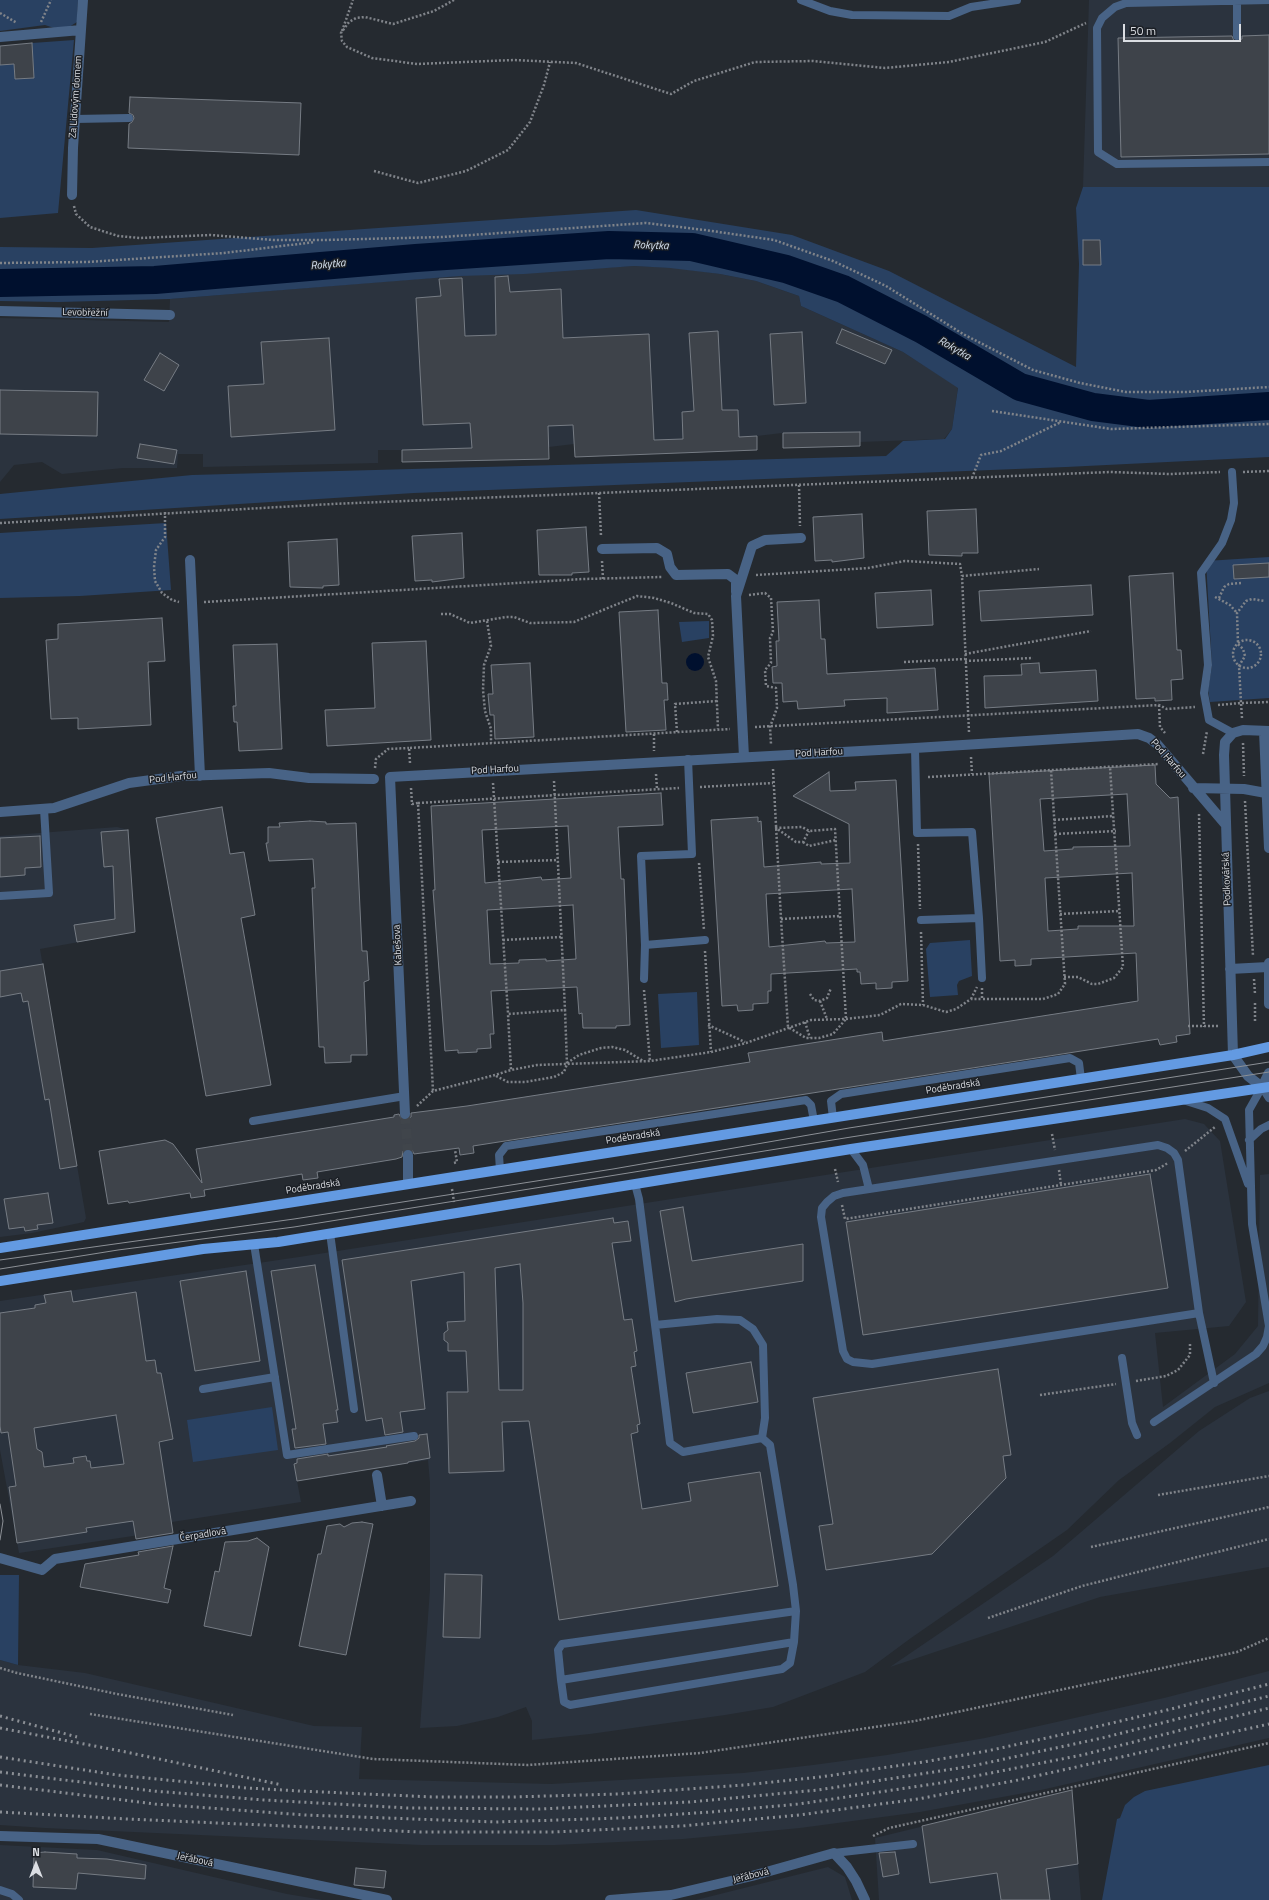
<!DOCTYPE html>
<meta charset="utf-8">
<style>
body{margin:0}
#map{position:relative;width:1269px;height:1900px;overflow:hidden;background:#252a30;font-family:"Titillium Web",sans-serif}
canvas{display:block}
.north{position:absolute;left:16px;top:1844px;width:40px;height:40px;-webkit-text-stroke:3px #1c2026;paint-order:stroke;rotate:0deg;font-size:11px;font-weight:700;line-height:16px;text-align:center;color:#dbdee3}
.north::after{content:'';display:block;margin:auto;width:14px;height:18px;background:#dbdee3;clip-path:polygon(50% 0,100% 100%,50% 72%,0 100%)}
.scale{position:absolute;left:1123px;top:24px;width:118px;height:18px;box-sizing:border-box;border:2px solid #dbdee3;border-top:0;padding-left:5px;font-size:12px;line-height:14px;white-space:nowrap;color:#dbdee3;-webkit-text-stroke:3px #1c2026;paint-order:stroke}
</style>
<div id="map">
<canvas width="1269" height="1900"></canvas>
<div class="north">N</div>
<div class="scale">50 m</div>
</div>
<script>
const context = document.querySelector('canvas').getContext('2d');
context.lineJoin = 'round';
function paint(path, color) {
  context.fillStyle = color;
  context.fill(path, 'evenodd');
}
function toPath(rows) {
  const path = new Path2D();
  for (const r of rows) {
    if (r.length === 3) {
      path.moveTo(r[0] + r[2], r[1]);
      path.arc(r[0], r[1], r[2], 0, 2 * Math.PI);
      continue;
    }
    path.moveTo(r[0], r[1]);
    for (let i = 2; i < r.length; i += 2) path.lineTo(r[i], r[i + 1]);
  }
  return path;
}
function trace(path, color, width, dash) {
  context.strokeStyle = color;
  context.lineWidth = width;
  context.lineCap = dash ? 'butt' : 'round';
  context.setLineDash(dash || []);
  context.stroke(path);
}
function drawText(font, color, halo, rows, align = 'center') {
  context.font = font + ' "Titillium Web",sans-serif';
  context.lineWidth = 3;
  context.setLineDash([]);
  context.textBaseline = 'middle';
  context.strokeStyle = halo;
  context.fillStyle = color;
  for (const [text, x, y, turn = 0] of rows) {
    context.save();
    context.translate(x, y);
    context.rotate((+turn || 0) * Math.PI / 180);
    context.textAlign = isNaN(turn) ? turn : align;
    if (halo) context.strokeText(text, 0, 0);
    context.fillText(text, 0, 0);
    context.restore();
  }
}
paint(toPath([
 [1089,0,1269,0,1269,187,1083,187],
 [634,266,677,268,720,274,756,281,799,296,801,306,903,352,958,387,952,429,944,439,860,442,860,446,783,448,782,433,757,436,757,450,575,457,574,444,549,447,549,459,402,462,402,450,378,450,378,463,203,467,203,454,178,454,177,468,123,468,62,474,42,462,14,465,0,482,0,318,169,322,170,299,466,275],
 [117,827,128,830,135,932,40,949,86,1218,84,1222,32,1233,0,1237,0,836],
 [1185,1119,1204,1124,1220,1141,1246,1302,1229,1326,1155,1333,1163,1407,1235,1354,1258,1326,1260,1175,1269,1174,1269,1383,1215,1407,1170,1443,1119,1480,1067,1530,911,1638,865,1672,773,1707,725,1715,590,1734,532,1740,532,1721,526,1707,498,1717,457,1726,420,1728,430,1589,430,1483,428,1460,297,1481,301,1502,172,1522,173,1530,19,1553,0,1450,0,1301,299,1257],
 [1269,1391,1269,1567,1100,1597,890,1667,1053,1556,1199,1431,1250,1398],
 [0,1660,18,1665,85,1673,314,1726,362,1727,359,1779,551,1784,743,1773,813,1765,887,1755,985,1738,1164,1698,1269,1671,1269,1738,1041,1790,920,1812,800,1828,683,1839,555,1845,421,1845,45,1828,0,1825],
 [1072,1790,1081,1900,879,1900,875,1838],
 [0,1845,97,1850,287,1894,323,1900,0,1900],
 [828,1867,845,1877,852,1900,696,1900]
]), '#2b333e');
paint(toPath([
 [0,0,78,0,77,22,69,27,54,28,45,25,0,31],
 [74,40,58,213,0,218,0,65,14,64,15,79,34,78,32,43],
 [1083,187,1269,187,1269,457,1066,467,414,493,0,519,0,494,192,475,886,456,903,441,945,439,952,429,958,388,903,352,801,306,799,296,756,281,720,274,670,268,634,266,524,274,460,276,170,299,59,302,0,301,0,247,92,248,636,210,792,235,889,271,1076,367,1079,264,1076,208],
 [166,523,171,590,80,596,0,598,0,533],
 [1269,557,1269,698,1210,702,1208,690,1212,666,1206,561],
 [709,621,709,638,682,642,679,622],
 [970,940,972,976,959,981,957,985,958,995,930,997,926,949,930,943],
 [697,992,699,1045,661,1048,658,994],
 [272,1407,278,1450,193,1462,187,1420],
 [0,1575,19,1575,18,1665,0,1660],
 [1269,1765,1269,1900,1102,1900,1117,1819,1120,1818,1125,1805,1134,1797,1145,1791]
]), '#294162');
paint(toPath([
 [695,662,9]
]), '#00102e');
trace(toPath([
 [0,283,155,280,416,258,609,245,692,247,786,269,843,289,921,329,1020,387,1093,407,1148,414,1269,406]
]), '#00102e', 28);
const building = toPath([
 [1269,35,1269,154,1121,157,1118,38,1232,36,1234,41,1237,41,1242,39,1242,36,1269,35],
 [32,43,34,78,15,79,14,64,0,65,0,46,32,43],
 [130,97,301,103,299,155,128,148,129,124,132,122,134,118,133,115,129,113,130,97],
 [1083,240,1100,240,1101,265,1083,265,1083,240],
 [508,276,510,292,561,289,563,338,649,334,654,440,683,439,682,412,694,411,689,333,718,331,722,410,738,410,739,437,757,436,757,450,575,457,573,425,548,426,549,459,402,462,402,450,472,448,470,423,423,425,416,298,441,296,439,279,462,278,465,336,496,335,495,277,508,276],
 [842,329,892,350,885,364,836,343,842,329],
 [802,332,806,403,774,405,770,334,802,332],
 [329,338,335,430,231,437,228,386,264,384,261,342,329,338],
 [160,353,179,365,164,391,144,380,160,353],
 [0,390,98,392,97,436,0,434,0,390],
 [860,432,860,446,783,448,783,433,860,432],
 [140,444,177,450,174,464,137,458,140,444],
 [976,509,978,553,962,553,962,556,929,555,927,511,976,509],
 [862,514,864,558,832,562,832,560,815,561,813,517,862,514],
 [586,527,589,572,572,573,572,575,539,575,537,530,586,527],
 [462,533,464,578,432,582,432,580,415,581,412,536,462,533],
 [337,539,339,585,323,586,323,588,290,587,288,542,337,539],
 [1269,563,1269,577,1234,579,1233,565,1269,563],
 [1173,573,1177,650,1181,650,1183,679,1171,680,1172,700,1155,701,1155,698,1136,699,1129,576,1173,573],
 [1091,585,1093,615,981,621,979,591,1091,585],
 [931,590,933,625,877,628,875,593,931,590],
 [819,600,821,639,825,639,827,674,935,668,938,710,887,713,887,698,844,700,845,706,798,709,797,701,783,702,782,683,773,683,772,667,777,666,776,641,779,641,777,602,819,600],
 [658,610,662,683,667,683,668,700,664,700,666,730,626,732,619,612,658,610],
 [162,618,165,661,148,662,151,725,78,729,78,718,51,719,46,640,58,639,58,624,162,618],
 [426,641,431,740,327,746,325,710,375,708,372,643,426,641],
 [277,644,282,749,239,751,237,722,234,722,233,706,236,706,233,645,277,644],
 [530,663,534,737,495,739,494,715,490,715,488,694,493,694,491,665,530,663],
 [1039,663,1040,673,1096,670,1098,701,985,708,984,676,1022,675,1021,664,1039,663],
 [1155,765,1156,784,1170,798,1178,797,1190,1034,1176,1036,1177,1042,1160,1045,1158,1039,505,1141,473,1146,474,1153,460,1155,459,1148,414,1154,412,1150,408,1149,403,1151,402,1157,396,1159,317,1172,318,1178,303,1180,302,1174,204,1190,205,1196,191,1198,190,1193,129,1203,128,1201,108,1204,99,1151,165,1140,173,1144,202,1183,196,1149,394,1117,394,1115,399,1114,402,1120,406,1120,411,1117,411,1113,467,1106,750,1062,748,1053,882,1032,883,1041,1138,1001,1136,953,1031,959,1031,965,1015,966,1015,960,1000,961,989,774,1155,765],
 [1127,794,1130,846,1073,847,1073,849,1044,851,1040,799,1127,794],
 [1132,873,1134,926,1078,926,1078,929,1048,931,1045,878,1132,873],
 [829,772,830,791,856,790,855,782,896,780,908,981,892,982,892,988,876,989,876,983,861,984,860,972,857,972,857,969,771,974,771,991,768,991,768,1003,753,1004,753,1010,738,1011,737,1005,722,1006,711,820,758,817,758,822,761,821,764,867,821,862,821,864,850,863,849,824,793,796,829,772],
 [852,889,855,942,826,943,825,941,769,947,766,894,852,889],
 [661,793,663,825,618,827,621,879,624,879,630,1025,616,1026,616,1028,583,1028,582,1013,579,1014,577,987,491,991,494,1034,490,1034,491,1048,477,1049,477,1052,458,1053,458,1050,445,1051,433,890,435,890,431,806,661,793],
 [568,826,571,878,542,880,541,877,485,883,482,830,568,826],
 [573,905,576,959,546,961,546,959,519,960,519,963,490,964,487,910,573,905],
 [222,807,230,854,244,852,255,915,241,918,271,1085,206,1096,156,818,222,807],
 [310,821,326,822,326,824,356,823,362,951,367,951,369,980,364,982,367,1055,351,1055,351,1062,325,1063,324,1047,319,1047,312,888,315,888,313,859,269,861,266,843,268,843,268,827,280,827,279,823,310,821],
 [128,830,135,932,77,942,74,925,115,919,113,866,104,867,101,832,128,830],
 [40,836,41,867,25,868,25,875,0,877,0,838,40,836],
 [43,964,77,1166,60,1169,49,1099,45,1100,28,1001,23,1002,21,993,0,997,0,971,43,964],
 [1150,1174,1168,1288,863,1335,846,1222,1150,1174],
 [48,1193,53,1223,37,1225,38,1229,25,1231,24,1227,9,1229,4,1199,48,1193],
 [683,1207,692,1261,803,1244,803,1281,686,1299,675,1302,660,1211,683,1207],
 [613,1218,614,1223,628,1221,631,1241,612,1243,624,1320,632,1319,637,1351,634,1352,636,1366,631,1367,640,1424,637,1425,638,1432,631,1434,642,1509,691,1501,688,1483,760,1472,778,1586,559,1620,529,1421,502,1422,504,1471,449,1473,447,1392,468,1392,466,1351,448,1351,448,1343,444,1340,444,1333,448,1330,447,1322,465,1321,464,1272,411,1281,425,1409,400,1412,403,1432,385,1435,382,1418,366,1421,342,1260,613,1218],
 [520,1264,523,1303,523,1390,499,1390,495,1268,520,1264],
 [315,1265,338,1410,336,1410,338,1422,323,1424,326,1444,295,1448,292,1429,296,1429,271,1271,315,1265],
 [246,1271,260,1361,195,1371,180,1281,246,1271],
 [71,1291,73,1302,136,1292,146,1361,155,1360,157,1373,161,1373,173,1439,159,1442,173,1533,136,1539,133,1521,86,1528,87,1532,17,1543,9,1487,16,1486,8,1432,1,1433,0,1426,0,1313,35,1308,35,1305,46,1303,44,1295,71,1291],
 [116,1415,124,1464,91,1468,90,1461,87,1461,86,1456,73,1458,74,1463,44,1467,42,1452,37,1449,34,1428,116,1415],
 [751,1362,758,1402,693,1413,686,1373,751,1362],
 [998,1369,1011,1455,1003,1456,1006,1478,932,1554,826,1570,819,1526,833,1524,813,1398,998,1369],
 [427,1434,430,1458,408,1462,408,1463,297,1481,294,1464,297,1463,297,1459,328,1454,328,1456,387,1447,386,1446,415,1441,419,1438,419,1435,427,1434],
 [362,1522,373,1524,346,1655,299,1646,318,1554,321,1554,327,1526,340,1524,344,1527,352,1523,362,1522],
 [257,1538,269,1547,251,1636,204,1626,215,1571,219,1572,225,1542,248,1541,257,1538],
 [173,1546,164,1588,171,1590,168,1603,80,1587,85,1564,139,1555,138,1552,173,1546],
 [445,1574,482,1575,480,1638,443,1637,445,1574],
 [1072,1790,1078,1864,1046,1869,1050,1900,1001,1900,997,1873,930,1883,922,1826,1072,1790],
 [45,1852,77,1854,77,1858,107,1859,146,1865,145,1879,78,1873,76,1889,33,1887,34,1853,45,1852],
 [895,1852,899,1874,883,1877,879,1853,895,1852],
 [356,1868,386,1871,384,1888,354,1885,356,1868]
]);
paint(building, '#3e434a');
trace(building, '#767c84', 1);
trace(toPath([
 [405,1114,408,1155]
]), '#40454b', 10, [10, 5]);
trace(toPath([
 [454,0,434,11,393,24,365,17,356,18,349,22,341,33,342,41,347,47,372,58,417,64,514,60,576,63,671,94,694,81,755,62,813,61,885,68,949,62,1045,42,1086,23],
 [0,13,17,23],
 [41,22,51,0],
 [342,31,353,0],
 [374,171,418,183,466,171,508,150,530,122,544,85,550,62],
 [74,206,76,214,90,227,118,236,140,238,211,235,273,240,325,240,442,237,646,223,705,230,774,240,833,261,886,286,963,334,1033,370,1080,383,1126,392,1186,392,1269,387],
 [0,263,87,262,224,253,315,242],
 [992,411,1111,429,1269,424],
 [1243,472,1269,471],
 [972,478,981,455,1001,451,1061,422],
 [799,485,800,526],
 [599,493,601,536],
 [165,512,165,537,156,550,154,567,155,581,162,593,172,600,179,602],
 [0,523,332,504,1110,472,1170,474,1220,472],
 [602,561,603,579],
 [756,575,868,568,905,561,960,564,962,576],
 [749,595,765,593,771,598,773,632,770,638,771,663,765,670,766,686,776,688,777,708,770,727,771,744],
 [1215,597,1230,605,1237,613],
 [1219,598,1224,587,1229,584,1241,583],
 [204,602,583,579,662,577],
 [441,614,450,614,470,623,506,617,514,617,530,623,574,622,637,596,654,598,671,603,694,613,708,614,712,620,713,636,708,657,716,681,718,729],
 [487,621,491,646,484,665,483,690,485,711,491,729,491,743],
 [1247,654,14],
 [965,654,1091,631],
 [965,661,1033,658],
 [904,662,965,659],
 [1159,705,1160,727,1165,733],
 [1218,705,1241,703,1239,666,1245,656,1243,649,1238,644,1237,613,1246,601,1252,599,1265,601],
 [1242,718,1241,703,1269,702],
 [755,727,1159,705,1167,709,1195,707],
 [677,732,675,704,717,701],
 [969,732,962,576,1039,569],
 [654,734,654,751],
 [1243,743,1244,776],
 [1203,754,1207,731],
 [971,757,972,774],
 [410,763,409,748,730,729],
 [375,768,376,759,388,749,409,748],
 [773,769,781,919,788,1027,806,1038,819,1038,833,1034,846,1019,835,829,809,831,802,827,776,828,796,842,803,842,809,831],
 [656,774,657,789],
 [928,777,1158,764],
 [554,781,565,1010],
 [493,783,508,1013],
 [700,787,773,783],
 [411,788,412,804,418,803,433,1091],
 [1245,801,1253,956],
 [418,803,679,788],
 [1199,814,1204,1027],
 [1054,820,1113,816],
 [1055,834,1116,831],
 [803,842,809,846,836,840],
 [918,844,920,909],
 [498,862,558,860],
 [699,863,704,930],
 [1060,914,1119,911],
 [781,919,840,916],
 [921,932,923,1005],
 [503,940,561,937],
 [705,951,711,1052],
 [1064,977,1078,977,1092,984,1098,984,1114,978,1123,967,1110,767],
 [1254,979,1255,994],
 [982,988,982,999,1043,999,1058,994,1065,984,1051,770],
 [644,990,650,1061],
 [810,994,814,1000,820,1001,827,998,831,988],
 [971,999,977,987],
 [820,1001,827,1019],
 [1255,1003,1255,1023],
 [805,1022,810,1038],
 [708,1025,745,1042],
 [1188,1026,1219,1026],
 [567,1063,579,1055,601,1048,612,1047,625,1050,643,1061],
 [496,1076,508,1082,525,1082,554,1077,564,1072,567,1064,565,1010,508,1014,511,1070],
 [417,1106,433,1091,495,1075,511,1070,537,1065,650,1061,711,1052,746,1043,811,1020,846,1019,880,1015,901,1004,923,1005,946,1012,956,1009,971,999,982,999],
 [1052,1134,1055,1150],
 [1185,1151,1215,1127],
 [454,1163,457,1162,455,1150],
 [835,1169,838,1182],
 [1059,1170,1061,1185],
 [452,1189,454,1202],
 [842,1205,845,1219,1156,1170,1168,1163],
 [1136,1381,1166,1376,1178,1370,1190,1355,1190,1344],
 [1040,1395,1116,1384],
 [1158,1495,1269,1476],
 [1091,1547,1269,1507],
 [988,1618,1082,1586,1269,1539],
 [0,1668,17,1673,117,1694,233,1715],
 [90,1714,373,1759,528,1765,700,1753,915,1721,1237,1652,1269,1638],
 [873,1836,889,1828,1269,1743]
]), '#80848a', 2.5, [2, 2]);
trace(toPath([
 [801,0,830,11,852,15,949,16,971,7,1017,0],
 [1269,0,1126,3,1115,7,1102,18,1097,28,1098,152,1117,164,1269,162],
 [1237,36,1237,0],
 [75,119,129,118],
 [1232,472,1234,503,1231,520,1222,543,1201,573,1208,665,1204,693,1209,720,1233,733],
 [915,748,917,833,972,832,979,918,982,978],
 [0,896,49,893,44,809],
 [921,920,979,918],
 [645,945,705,940],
 [644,979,645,945,641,856,692,854,688,759],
 [1183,1100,1208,1108,1225,1119,1248,1184],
 [833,1118,831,1101,841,1094,961,1075,1070,1058,1079,1063,1081,1079],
 [253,1121,405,1096],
 [1249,1140,1261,1129,1269,1125],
 [851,1149,863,1165,869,1189],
 [500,1170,499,1155,506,1146,806,1100,811,1105,814,1121],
 [635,1184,639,1199,670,1443,683,1452,762,1438,770,1445,793,1585,796,1611,562,1644,558,1650,561,1680,794,1642,796,1611],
 [330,1233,354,1409],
 [254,1244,287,1455,414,1436],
 [1199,1313,872,1364,853,1362,847,1359,843,1351,821,1217,822,1208,827,1202,834,1196,843,1193,1158,1145,1167,1148,1174,1153,1178,1160,1199,1313,1214,1383],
 [655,1325,717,1319,740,1320,753,1329,763,1345,765,1418,762,1438],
 [1122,1358,1132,1423,1137,1435],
 [203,1389,275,1377],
 [1154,1422,1256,1354,1263,1346,1267,1337,1269,1326,1252,1224,1249,1110,1262,1087,1269,1098],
 [561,1680,564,1702,570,1705,782,1669,790,1663,794,1642],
 [834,1853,913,1844],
 [0,1890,12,1894,19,1900]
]), '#486386', 8);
trace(toPath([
 [0,37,81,30],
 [72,195,73,148,83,0],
 [0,311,170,315],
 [602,549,657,548,667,554,670,567,676,575,728,574,736,580,736,592],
 [190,560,200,776],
 [1264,731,1269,848],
 [1269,731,1243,730,1233,733,1225,742,1224,755,1233,1055,1248,1076,1262,1087,1269,1073],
 [744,757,736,596,752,546,765,540,801,538],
 [1193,788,1244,789,1266,793],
 [0,812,54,808,129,783,181,776,269,773,309,778,374,779],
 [1269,963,1269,1004],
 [1230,969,1268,967],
 [405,1114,390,777,915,748,1138,734,1149,738,1157,744,1226,825],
 [408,1155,408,1184],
 [377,1475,382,1506],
 [0,1558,42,1570,55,1559,411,1501],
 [0,1836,98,1839,387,1900],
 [610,1900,671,1895,752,1876,834,1853,847,1867,856,1881,865,1900]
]), '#486386', 10);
trace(toPath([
 [0,1248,1233,1055,1269,1047],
 [0,1281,203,1249,278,1242,851,1149,1269,1087]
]), '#639ae2', 10);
trace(toPath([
 [0,1260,294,1219,613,1169,849,1128,1269,1062],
 [0,1269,118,1250,294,1227,851,1137,1269,1072],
 [0,1504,3,1521,0,1540]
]), '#8c9096', 1);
trace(toPath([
 [0,1716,77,1737],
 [0,1728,126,1752,282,1785],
 [0,1757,117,1775,247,1788,300,1791,433,1797,512,1797,618,1794,744,1785,820,1777,923,1762,987,1751,1074,1732,1167,1710,1269,1684],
 [0,1772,153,1791,264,1800,408,1808,539,1809,690,1802,818,1790,972,1766,1102,1738,1269,1696],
 [0,1785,155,1804,305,1815,496,1822,620,1818,711,1812,799,1804,940,1783,1082,1755,1269,1708],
 [0,1812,128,1819,421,1832,554,1832,682,1826,799,1815,918,1799,1018,1780,1269,1724]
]), '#8c9096', 3, [2, 4]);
drawText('10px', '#dbdee3', '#1c2026', [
 ["Za Lidovým domem",76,97,-86],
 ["Levobřežní",85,313,1],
 ["Pod Harfou",819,753,-3],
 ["Pod Harfou",1168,759,49],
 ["Pod Harfou",495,770,-3],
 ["Pod Harfou",173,778,-6],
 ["Podkovářská",1227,879,-92],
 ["Kabešova",398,945,-93],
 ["Poděbradská",953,1087,-9],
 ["Poděbradská",633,1137,-9],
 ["Poděbradská",313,1187,-9],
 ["Čerpadlová",203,1535,-9],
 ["Jeřábová",195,1860,12],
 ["Jeřábová",751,1876,-14]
]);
drawText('italic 11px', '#d7e2f0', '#1c2026', [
 ["Rokytka",651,246,2],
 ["Rokytka",328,265,-5],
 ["Rokytka",954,349,30]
]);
</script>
